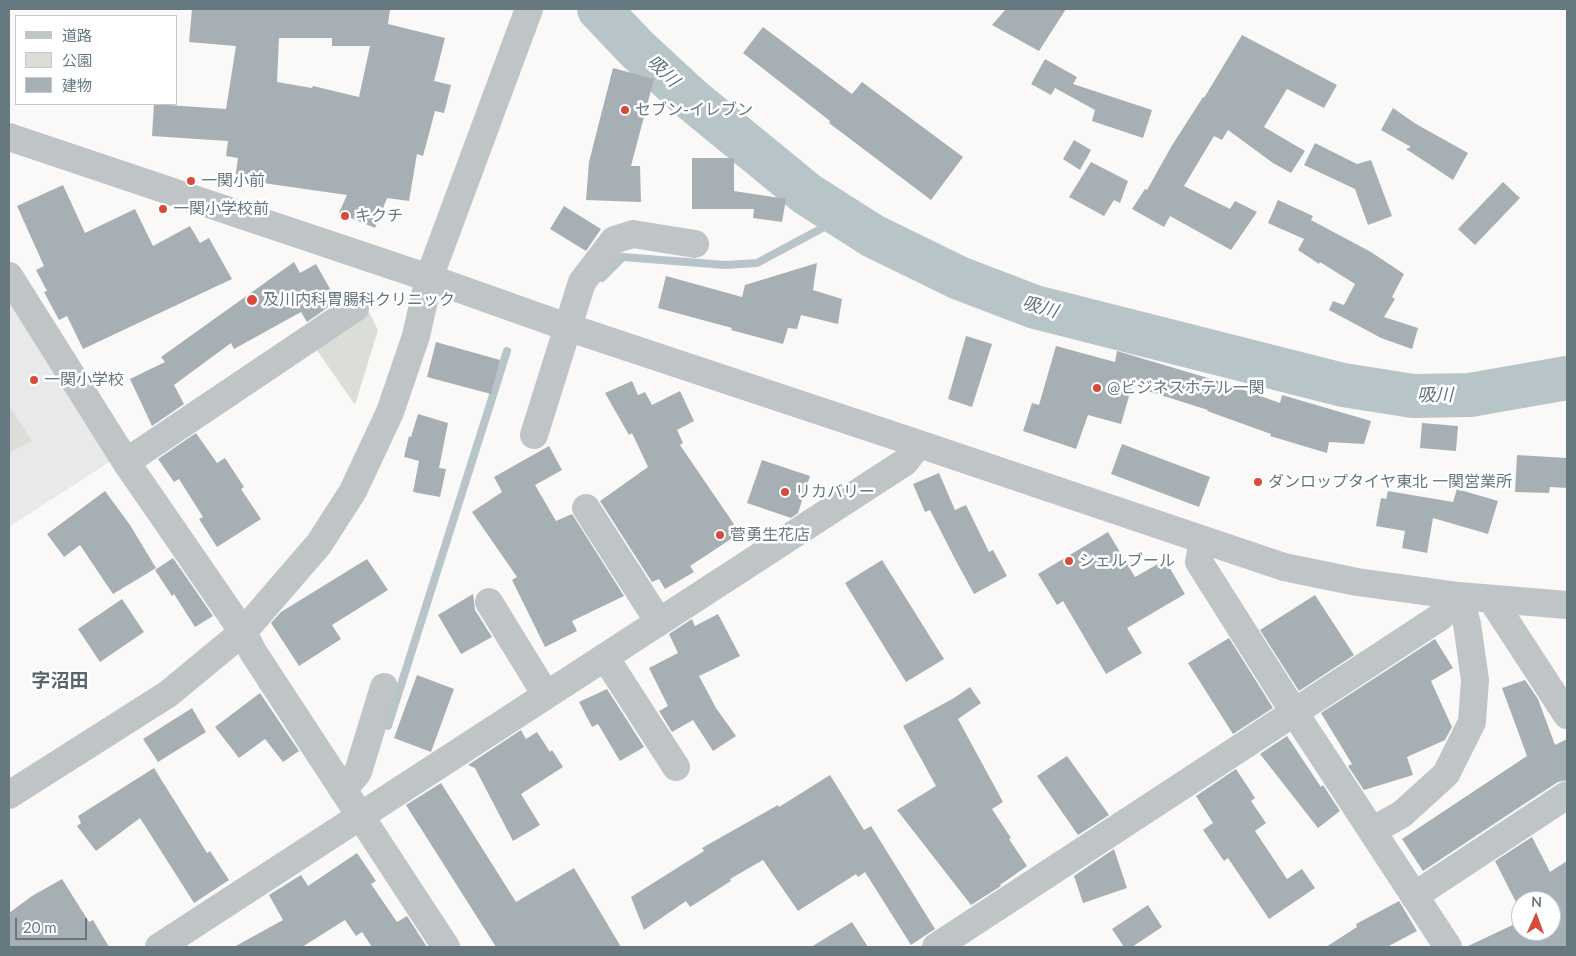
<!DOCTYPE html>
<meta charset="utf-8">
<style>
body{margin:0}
#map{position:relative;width:1576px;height:956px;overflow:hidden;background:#faf9f8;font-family:Lato,"Noto Sans JP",sans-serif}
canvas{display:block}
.frame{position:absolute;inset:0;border:10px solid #667980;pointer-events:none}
.legend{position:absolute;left:15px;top:15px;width:162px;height:90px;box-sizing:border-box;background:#fff;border:1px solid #c2c9cc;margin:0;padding:6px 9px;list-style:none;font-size:15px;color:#667980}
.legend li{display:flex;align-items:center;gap:10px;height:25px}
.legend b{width:25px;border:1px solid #c2c9cc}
.north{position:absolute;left:1511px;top:891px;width:50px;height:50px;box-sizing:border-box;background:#fff;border:1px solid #c2c9cc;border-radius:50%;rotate:2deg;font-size:14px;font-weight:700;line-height:20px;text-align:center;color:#667980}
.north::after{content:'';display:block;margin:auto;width:18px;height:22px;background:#d74b3a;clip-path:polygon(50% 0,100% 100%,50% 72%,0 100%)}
.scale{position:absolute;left:15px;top:918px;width:72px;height:22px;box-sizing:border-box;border:2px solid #667980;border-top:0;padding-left:6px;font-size:15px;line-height:18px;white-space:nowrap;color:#667980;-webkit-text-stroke:4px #fff;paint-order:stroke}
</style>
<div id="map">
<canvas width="1576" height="956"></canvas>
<div class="frame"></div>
<ul class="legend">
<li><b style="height:6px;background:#bfc5c7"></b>道路</li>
<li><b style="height:14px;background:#dbded7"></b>公園</li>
<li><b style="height:14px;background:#a6b0b4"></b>建物</li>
</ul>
<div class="north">N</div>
<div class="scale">20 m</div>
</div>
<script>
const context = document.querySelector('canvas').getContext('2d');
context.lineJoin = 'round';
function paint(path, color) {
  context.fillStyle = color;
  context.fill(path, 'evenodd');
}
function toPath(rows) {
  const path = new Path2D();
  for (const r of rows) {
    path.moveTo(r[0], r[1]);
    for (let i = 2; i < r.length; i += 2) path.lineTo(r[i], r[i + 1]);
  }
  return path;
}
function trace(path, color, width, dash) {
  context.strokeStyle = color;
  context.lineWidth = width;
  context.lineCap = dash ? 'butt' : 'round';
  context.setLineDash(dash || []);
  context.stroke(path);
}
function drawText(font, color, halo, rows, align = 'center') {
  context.font = font + ' Lato,"Noto Sans JP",sans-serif';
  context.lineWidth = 5;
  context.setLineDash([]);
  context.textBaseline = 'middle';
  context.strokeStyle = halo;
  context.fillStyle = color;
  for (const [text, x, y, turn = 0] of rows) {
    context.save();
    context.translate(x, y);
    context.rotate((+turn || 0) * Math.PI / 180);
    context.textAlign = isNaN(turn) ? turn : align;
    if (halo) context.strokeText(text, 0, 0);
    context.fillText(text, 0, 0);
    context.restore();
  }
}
paint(toPath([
 [9,299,111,461,9,527]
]), '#e8e9e8');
paint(toPath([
 [366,306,378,330,355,405,316,349,348,329,344,321],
 [9,406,32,441,9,453]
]), '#dbded7');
trace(toPath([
 [602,278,623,257,725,265,757,263,843,217],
 [388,726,507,351]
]), '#b8c5c8', 8);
trace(toPath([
 [599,9,636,48,690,98,807,194,873,236,959,278,1035,307,1343,385,1413,396,1470,395,1567,378]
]), '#b8c5c8', 44);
paint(toPath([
 [192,9,390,9,388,24,445,38,434,81,451,85,444,113,435,111,423,156,417,154,409,201,387,198,375,228,339,213,347,195,235,179,238,158,226,156,228,141,152,136,154,104,226,109,236,46,189,42],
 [279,38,332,38,332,46,370,46,359,97,313,86,312,88,277,82],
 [1006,9,1066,9,1039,51,992,25],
 [763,27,852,94,862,82,963,157,931,200,829,123,830,121,743,53],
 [1242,35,1337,85,1324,108,1287,89,1264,127,1305,151,1291,173,1273,163,1228,130,1222,140,1214,136,1184,186,1230,209,1235,201,1257,212,1231,250,1170,216,1164,227,1132,209,1145,189,1147,190,1171,147,1203,97,1204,98],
 [1045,59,1077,77,1073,84,1152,110,1143,138,1092,121,1095,110,1055,88,1051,95,1031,84],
 [613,68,654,79,631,166,640,166,641,202,586,200,589,162],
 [1393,108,1416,124,1468,153,1453,180,1406,149,1411,147,1381,130],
 [1074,140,1091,150,1080,170,1063,159],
 [1315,143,1357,164,1371,160,1392,216,1368,225,1355,189,1304,165],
 [692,158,734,158,734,191,786,199,782,222,753,218,754,209,692,209],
 [1091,162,1128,181,1120,203,1114,200,1104,216,1069,197],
 [1503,182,1520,198,1475,245,1458,229],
 [63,185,85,233,135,209,153,246,190,226,200,243,209,238,232,279,83,349,67,316,59,320,44,292,47,291,36,270,44,266,17,206],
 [1278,200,1313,216,1311,220,1371,252,1404,274,1392,297,1395,299,1384,317,1418,328,1412,349,1381,338,1329,310,1333,301,1344,305,1355,284,1320,262,1319,264,1298,250,1304,239,1268,223],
 [564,206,601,229,586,251,550,229],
 [294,262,300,273,316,264,337,301,307,322,301,312,234,349,231,343,174,385,184,404,152,426,130,379,165,362,161,357],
 [817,263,813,290,842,299,838,324,801,315,797,329,788,328,783,344,731,330,732,328,658,308,666,276,742,297,745,285],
 [966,336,992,344,972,407,948,399],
 [436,342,500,360,491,394,427,377],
 [1056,346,1115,362,1117,351,1218,381,1280,403,1282,395,1371,421,1364,444,1329,442,1327,453,1270,436,1271,434,1207,411,1208,410,1132,386,1121,424,1088,415,1076,449,1023,431,1032,403,1039,405],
 [632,381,638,395,645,392,652,405,680,391,694,421,677,430,683,443,680,445,740,533,690,566,694,572,665,589,659,579,652,582,600,501,648,467,632,433,629,435,605,393],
 [418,414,448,423,439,468,446,469,440,497,413,492,419,461,404,457,409,436,411,437],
 [1422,423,1458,426,1456,451,1420,448],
 [196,433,217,463,225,458,244,487,241,489,261,519,217,547,199,519,203,517,179,479,174,482,158,459],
 [1122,444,1210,477,1199,507,1111,474],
 [549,446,562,470,535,485,556,521,572,514,624,596,572,621,577,631,545,647,512,580,517,577,472,512,502,492,494,477],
 [1517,455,1567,458,1567,488,1550,487,1549,493,1515,492],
 [762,460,810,476,798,513,791,518,747,503],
 [939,473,955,510,966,505,989,552,993,550,1007,576,974,594,955,559,930,510,925,512,913,484],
 [1457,489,1498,501,1488,534,1433,518,1427,553,1402,548,1405,531,1376,526,1381,498,1386,499,1388,491,1453,502],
 [105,491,130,525,156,568,113,594,80,545,64,557,47,534],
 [1108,532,1135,577,1165,560,1185,594,1127,628,1142,653,1106,674,1063,601,1057,605,1038,574],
 [173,558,213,616,195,627,174,594,172,596,155,570],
 [367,559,388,590,332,625,341,639,299,666,271,623,281,612],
 [882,560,944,659,906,682,845,583],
 [473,594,475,610,492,637,461,654,438,615],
 [1315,595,1354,655,1299,691,1260,630],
 [122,599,144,632,100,662,78,629],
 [718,614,740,656,699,676,716,708,736,736,713,751,693,720,672,732,659,711,668,706,649,668,678,653,669,634,692,619,695,626],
 [1229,638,1273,708,1233,734,1188,663],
 [1435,639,1453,668,1431,681,1452,727,1445,740,1407,757,1413,775,1364,790,1348,766,1352,764,1321,713],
 [417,675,454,689,431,752,394,738],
 [1525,680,1538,699,1555,745,1567,739,1567,780,1558,782,1518,808,1423,871,1402,839,1527,756,1502,688],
 [970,687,981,703,958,719,1003,802,992,809,1011,838,1009,839,1027,866,1000,885,1001,886,971,905,897,810,936,786,903,726,954,698],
 [607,689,644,747,620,761,598,724,592,727,579,702],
 [260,693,299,751,283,762,265,739,239,758,215,727],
 [192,708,206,732,158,762,143,739],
 [521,730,526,739,537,732,550,752,552,750,563,767,521,794,540,825,513,841,475,768,468,765],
 [1287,736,1321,787,1323,785,1340,811,1318,828,1260,754],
 [1067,756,1109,815,1078,835,1037,776],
 [154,768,207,853,210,851,229,880,194,903,140,818,96,851,77,826,81,823,78,816],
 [1236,769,1255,798,1251,801,1266,823,1255,831,1287,879,1302,869,1315,888,1269,919,1228,858,1224,861,1203,830,1213,823,1196,796],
 [830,775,864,830,871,826,935,929,911,945,865,872,858,877,856,874,798,911,763,860,730,879,731,881,690,907,686,901,644,930,631,897,704,851,702,848,778,805,779,807],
 [441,783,516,902,574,868,621,947,496,947,406,805],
 [1532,837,1550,872,1567,861,1567,947,1466,947,1521,921,1521,931,1551,931,1551,901,1521,901,1521,912,1495,861],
 [1114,849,1127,888,1083,903,1074,876],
 [357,853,376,881,371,884,397,922,407,916,427,947,372,947,362,932,356,936,345,920,302,947,234,947,283,920,269,895,301,875,308,886],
 [62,879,89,922,93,920,109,947,9,947,9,913,32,896],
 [1399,901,1417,931,1387,947,1326,947,1357,927,1356,924],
 [1148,905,1162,927,1132,947,1124,947,1112,929],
 [852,922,868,947,811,947]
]), '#a6b0b4');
trace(toPath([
 [9,137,429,278,567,327,919,444,1284,567,1357,582,1459,596,1567,605],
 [9,276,126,462,243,632,253,652,446,947],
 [534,435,582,282,614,240,633,234,695,244],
 [126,462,355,308],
 [586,508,659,622],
 [1203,540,1199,562,1294,712,1448,947],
 [1492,600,1567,715],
 [489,602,546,695],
 [605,657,676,767],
 [343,790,358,772,384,687],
 [9,795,168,694,243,632,319,544,353,491,390,412,416,336,429,278,529,9],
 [1372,831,1402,814,1446,774,1472,722,1475,680,1467,624,1459,596],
 [1414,896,1567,795],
 [159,947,905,462,919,444],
 [936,947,1440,617,1459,596]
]), '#bfc5c7', 28);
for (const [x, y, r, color] of [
 [625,110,5,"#d74b3a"],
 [191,181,5,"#d74b3a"],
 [163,209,5,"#d74b3a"],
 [345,216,5,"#d74b3a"],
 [252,300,6,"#d74b3a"],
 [34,380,5,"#d74b3a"],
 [1097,388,5,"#d74b3a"],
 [1258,482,5,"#d74b3a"],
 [785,492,5,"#d74b3a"],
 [720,535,5,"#d74b3a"],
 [1069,561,5,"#d74b3a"]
]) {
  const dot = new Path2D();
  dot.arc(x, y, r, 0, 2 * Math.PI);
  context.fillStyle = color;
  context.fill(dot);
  trace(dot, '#fff', 2);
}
drawText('16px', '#667980', '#fff', [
 ["セブン-イレブン",635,110],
 ["一関小前",201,181],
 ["一関小学校前",173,209],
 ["キクチ",355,216],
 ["及川内科胃腸科クリニック",263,300],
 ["一関小学校",44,380],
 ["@ビジネスホテル一関",1107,388],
 ["ダンロップタイヤ東北 一関営業所",1268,482],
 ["リカバリー",795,492],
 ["菅勇生花店",730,535],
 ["シェルブール",1079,561]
], 'left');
drawText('italic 18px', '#61767a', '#fff', [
 ["吸川",663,71,44],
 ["吸川",1040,307,17],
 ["吸川",1435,395]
]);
drawText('bold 19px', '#58666c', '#fff', [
 ["字沼田",60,681]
]);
</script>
